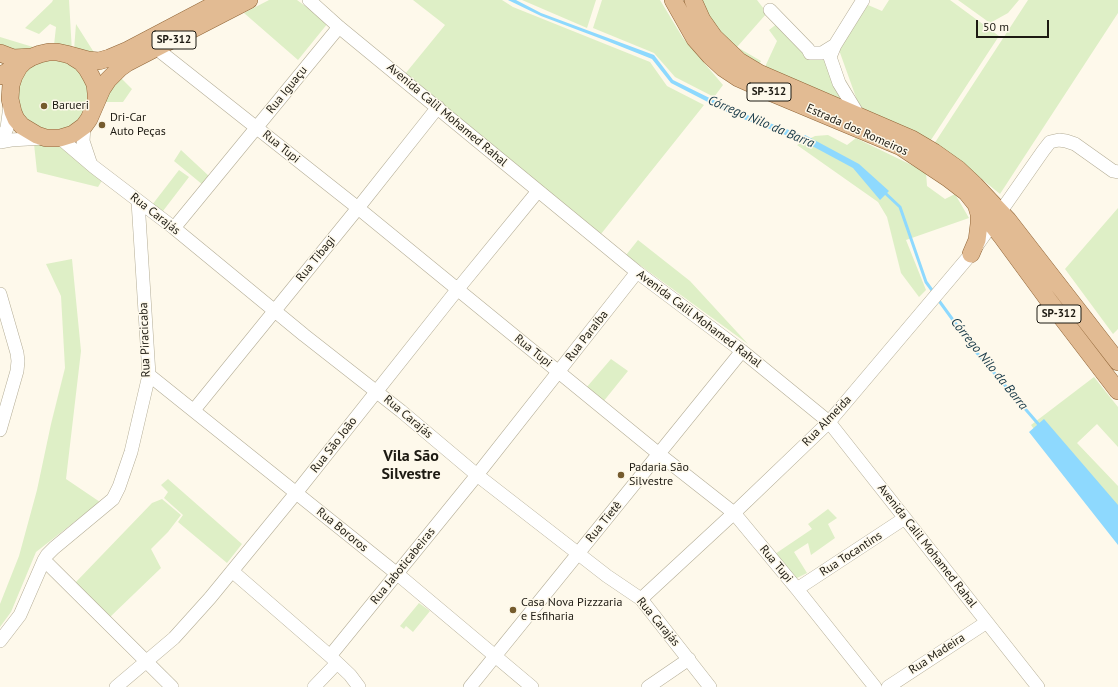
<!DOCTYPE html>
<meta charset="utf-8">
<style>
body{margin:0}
#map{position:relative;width:1118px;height:687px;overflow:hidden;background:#fef9eb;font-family:"PT Sans",sans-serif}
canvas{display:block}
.scale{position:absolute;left:976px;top:20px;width:73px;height:18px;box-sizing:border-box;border:2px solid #1d1a12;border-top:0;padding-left:5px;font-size:12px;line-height:14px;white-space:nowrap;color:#1d1a12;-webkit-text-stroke:3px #fef9eb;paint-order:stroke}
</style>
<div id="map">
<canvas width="1118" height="687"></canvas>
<div class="scale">50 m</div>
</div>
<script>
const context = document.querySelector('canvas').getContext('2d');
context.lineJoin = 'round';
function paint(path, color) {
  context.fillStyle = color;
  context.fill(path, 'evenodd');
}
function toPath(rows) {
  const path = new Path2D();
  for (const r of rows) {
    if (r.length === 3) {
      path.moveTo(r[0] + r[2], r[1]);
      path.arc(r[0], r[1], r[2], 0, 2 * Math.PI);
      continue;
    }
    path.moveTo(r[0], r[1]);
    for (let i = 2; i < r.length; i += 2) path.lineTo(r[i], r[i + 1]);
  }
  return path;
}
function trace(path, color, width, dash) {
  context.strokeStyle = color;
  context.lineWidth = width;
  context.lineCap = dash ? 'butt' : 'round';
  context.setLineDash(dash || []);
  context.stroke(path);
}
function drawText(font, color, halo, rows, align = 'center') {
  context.font = font + ' "PT Sans",sans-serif';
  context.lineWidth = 3;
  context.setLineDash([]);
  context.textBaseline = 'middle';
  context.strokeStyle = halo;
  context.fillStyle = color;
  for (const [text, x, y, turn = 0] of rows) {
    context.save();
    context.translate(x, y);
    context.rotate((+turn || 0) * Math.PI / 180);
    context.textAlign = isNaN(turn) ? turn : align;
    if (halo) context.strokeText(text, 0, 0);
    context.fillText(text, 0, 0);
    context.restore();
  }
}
paint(toPath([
 [53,0,69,0,72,52,54,45,56,27,50,24,39,34,25,28,52,2],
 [269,0,297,0,328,23,298,60,244,13],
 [413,0,502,0,513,7,650,62,667,86,704,105,601,234,405,74,445,25],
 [522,0,596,0,587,28],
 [602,0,660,0,683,38,723,85,714,97,675,77,654,53,593,28],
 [696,0,757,0,767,13,737,47,761,61,757,68,740,59],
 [889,0,950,0,999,36,929,143,862,114,839,50,868,5,882,11],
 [958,0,1019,0,1008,13,990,23],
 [1028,0,1118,0,1118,13,1000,194,967,167,934,144],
 [778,23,826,59,849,109,764,69,777,41,769,30],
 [76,24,95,54,74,50],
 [0,37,33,47,31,50,25,52,0,46],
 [53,95,36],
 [120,77,132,89,123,102,104,102],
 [828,135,847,145,856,138,866,143,926,172,927,186,945,199,955,194,969,218,906,240,926,290,919,297,901,273,887,217,878,202,797,145,815,136],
 [62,142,103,179,98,187,37,172,34,144],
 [181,150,210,177,203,185,174,161],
 [179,170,189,177,163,211,152,205],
 [1118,208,1118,329,1113,334,1065,269],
 [638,240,690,281,748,344,626,255],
 [72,259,81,351,66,479,100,502,36,552,11,612,0,627,0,604,19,556,37,490,51,424,65,368,61,296,46,264],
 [611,359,628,371,603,402,586,388],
 [1094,377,1118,407,1118,447,1097,424,1077,443,1118,486,1118,544,1031,425],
 [168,479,242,544,227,563,178,522,183,515,164,498,168,492,161,485],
 [162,499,181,515,168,532,151,549,161,568,109,618,75,583,152,503],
 [828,509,837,518,828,524,835,538,811,555,808,543,794,552,807,573,795,579,775,554,812,529,808,524],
 [419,603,430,611,413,632,406,626,404,629,400,626]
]), '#deefc6');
paint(toPath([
 [508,0,516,0,541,13,654,55,673,80,736,111,800,134,796,139,733,115,671,83,652,59,607,41,541,16],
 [805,135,859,164,889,191,880,200,853,168,801,140],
 [1044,419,1118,505,1118,545,1029,432]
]), '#8ed9fe');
trace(toPath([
 [795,135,806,140],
 [883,191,900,207,926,282,934,293],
 [937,298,977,353,1040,426]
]), '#8ed9fe', 3);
const minor = toPath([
 [309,0,339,27,637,272,742,351,829,422,1038,687],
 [770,10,808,49,810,53,822,53,835,45,863,0],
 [835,45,830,57,839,83,859,116],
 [157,49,358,208,659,454,734,513,797,589,875,687],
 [84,126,83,141,90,162],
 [60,138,94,167,174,228,304,335,401,411,477,475,607,576,641,599,710,687],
 [0,142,11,140,44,138],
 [0,142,7,128,10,106],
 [174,228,339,27],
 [0,294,17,353,18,361,17,371,0,430],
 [149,375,401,577,532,687],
 [194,410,358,208,438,107],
 [44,560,172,687],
 [232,571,330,656,350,675,359,687],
 [797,589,905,518],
 [641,599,734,513,829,422,971,254,1043,151,1050,142,1059,140,1066,141,1075,144,1113,171,1118,172],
 [0,641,20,615,44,560,47,555,54,548,113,499,119,487,131,452,149,375,138,201],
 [330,656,477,475,637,272],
 [116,687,174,638,210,598,296,493,457,290,538,191],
 [314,687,337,663],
 [470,687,742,351],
 [648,687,689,659],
 [888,687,987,622]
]);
const major = toPath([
 [673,0,695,39,710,56,723,68,738,78,772,93,901,147,949,179,966,192,1002,237,1049,301,1118,391],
 [693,0,702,20,714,37,739,61,759,73,912,139,934,152,958,169,975,185,1008,220,1118,362],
 [0,53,13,58,32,57],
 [73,57,81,62,87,69,91,76,95,84,96,93,96,102],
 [26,60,19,67,14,76,11,85,10,99,13,112,16,119,22,126,37,135,46,138,60,138,73,134,84,126,89,119,102,89,108,80,120,68,127,63,249,0],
 [0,76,32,57,40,54,49,52,57,52,66,54,88,60,99,61,109,58,128,50,223,0],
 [971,254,977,240,979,224,979,214,976,204]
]);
trace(minor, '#b4ad96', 14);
trace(major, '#906537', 18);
trace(minor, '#fff', 13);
trace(major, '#e2bb93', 17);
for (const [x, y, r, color] of [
 [44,106,4,"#755b2d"],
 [102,125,4,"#755b2d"],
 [621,475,4,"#755b2d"],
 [513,610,4,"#755b2d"]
]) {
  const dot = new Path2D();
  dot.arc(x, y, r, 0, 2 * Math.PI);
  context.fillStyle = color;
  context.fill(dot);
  trace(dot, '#fef9eb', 1.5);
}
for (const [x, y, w] of [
 [174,40,44],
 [769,92,44],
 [1059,314,44]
]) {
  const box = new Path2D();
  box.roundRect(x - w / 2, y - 9, w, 18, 3);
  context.fillStyle = '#fef9eb';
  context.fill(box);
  trace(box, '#1d1a12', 1);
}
drawText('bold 11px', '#1d1a12', null, [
 ["SP-312",174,40],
 ["SP-312",769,92],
 ["SP-312",1059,314]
]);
drawText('12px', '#1d1a12', '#fef9eb', [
 ["Rua Iguaçu",287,90,-51],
 ["Avenida Calil Mohamed Rahal",447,115,40],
 ["Estrada dos Romeiros",857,130,24],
 ["Rua Tupi",281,147,39],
 ["Rua Carajás",155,214,38],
 ["Rua Tibagi",316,259,-51],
 ["Avenida Calil Mohamed Rahal",699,319,37],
 ["Rua Paraíba",587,336,-52],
 ["Rua Piracicaba",145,340,-92],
 ["Rua Tupi",533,351,39],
 ["Rua Carajás",408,417,40],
 ["Rua Almeida",827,421,-46],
 ["Rua São João",334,445,-52],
 ["Rua Tietê",604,522,-51],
 ["Rua Bororos",342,530,39],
 ["Avenida Calil Mohamed Rahal",927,546,52],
 ["Rua Tocantins",851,554,-33],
 ["Rua Tupi",776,564,50],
 ["Rua Jaboticabeiras",403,566,-51],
 ["Rua Carajás",658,622,50],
 ["Rua Madeira",937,654,-33]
]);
drawText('12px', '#1d1a12', '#fef9eb', [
 ["Barueri",52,106],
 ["Dri-Car",110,118],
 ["Auto Peças",110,132],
 ["Padaria São",629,468],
 ["Silvestre",629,482],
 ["Casa Nova Pizzzaria",521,603],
 ["e Esfiharia",521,617]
], 'left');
drawText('italic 13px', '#163847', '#fef9eb', [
 ["Córrego Nilo da Barra",761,122,23],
 ["Córrego Nilo da Barra",989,364,51]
]);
drawText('bold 16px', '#1d1a12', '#fef9eb', [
 ["Vila São",411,456],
 ["Silvestre",411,474]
]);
</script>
